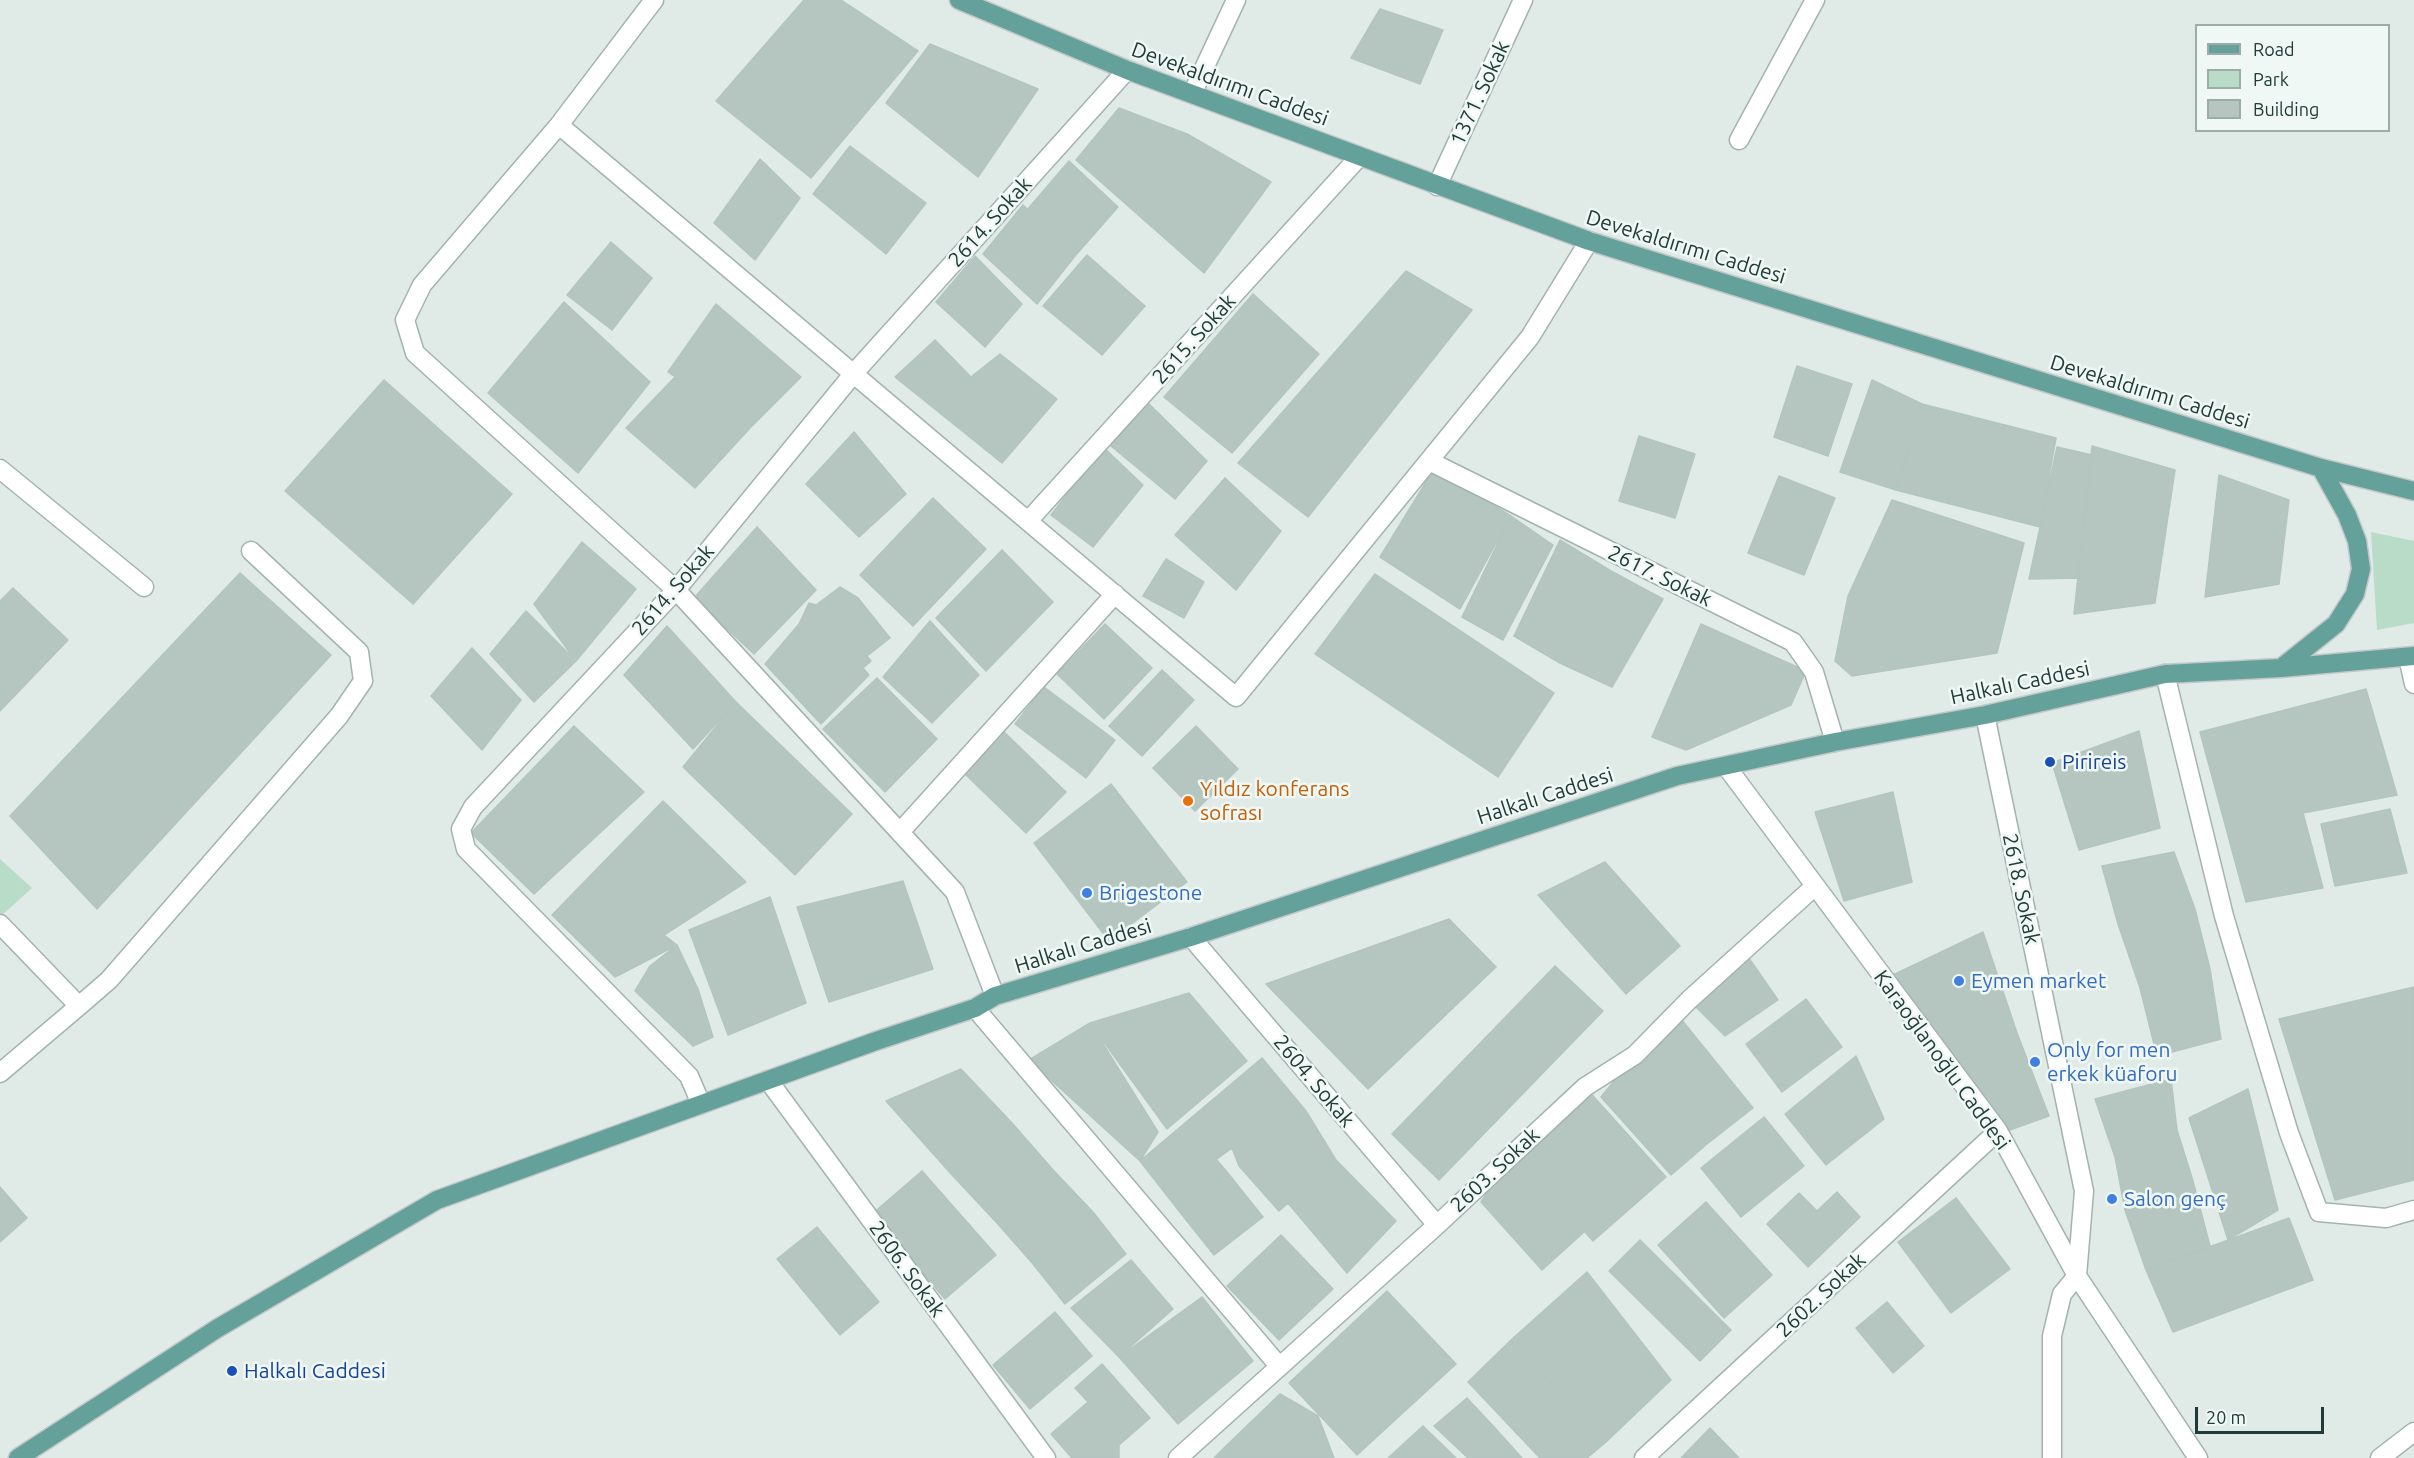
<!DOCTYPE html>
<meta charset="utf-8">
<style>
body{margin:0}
#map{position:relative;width:2414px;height:1458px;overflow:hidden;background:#e0ebe8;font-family:Ubuntu,sans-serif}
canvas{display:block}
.legend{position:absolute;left:2195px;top:24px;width:195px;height:108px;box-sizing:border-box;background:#f0f8f5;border:2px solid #9daca9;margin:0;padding:8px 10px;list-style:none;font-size:18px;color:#213b38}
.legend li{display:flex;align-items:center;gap:12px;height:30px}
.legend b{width:30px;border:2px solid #9daca9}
.scale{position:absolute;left:2195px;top:1407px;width:129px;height:27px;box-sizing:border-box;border:3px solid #213b38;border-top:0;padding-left:8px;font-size:18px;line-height:21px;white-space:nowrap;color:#213b38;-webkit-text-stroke:4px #f0f8f5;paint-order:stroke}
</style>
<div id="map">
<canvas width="2414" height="1458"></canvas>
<ul class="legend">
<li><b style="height:8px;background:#64a19b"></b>Road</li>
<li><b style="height:16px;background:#b9dcc8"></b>Park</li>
<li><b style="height:16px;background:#b5c6c1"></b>Building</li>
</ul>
<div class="scale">20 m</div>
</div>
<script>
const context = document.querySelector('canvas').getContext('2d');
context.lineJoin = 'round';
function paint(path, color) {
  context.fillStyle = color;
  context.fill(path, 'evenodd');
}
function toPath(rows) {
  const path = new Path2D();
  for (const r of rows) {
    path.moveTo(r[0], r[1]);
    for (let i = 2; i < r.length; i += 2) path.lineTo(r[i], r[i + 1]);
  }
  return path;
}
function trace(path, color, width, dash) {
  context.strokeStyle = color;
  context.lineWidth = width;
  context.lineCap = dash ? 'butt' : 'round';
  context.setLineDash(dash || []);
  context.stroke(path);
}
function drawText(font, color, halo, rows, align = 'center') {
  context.font = font + ' Ubuntu,sans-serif';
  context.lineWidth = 5;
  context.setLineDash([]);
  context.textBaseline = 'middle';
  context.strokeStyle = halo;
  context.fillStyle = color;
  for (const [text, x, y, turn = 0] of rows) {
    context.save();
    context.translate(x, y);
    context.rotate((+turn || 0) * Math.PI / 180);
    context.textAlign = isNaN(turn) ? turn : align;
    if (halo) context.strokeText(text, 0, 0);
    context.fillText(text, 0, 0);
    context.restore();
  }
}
paint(toPath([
 [2371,532,2414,541,2414,623,2377,630],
 [0,859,32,888,0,917]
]), '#b9dcc8');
const building = toPath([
 [804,0,841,0,918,51,811,178,716,101,804,0],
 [1380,9,1443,30,1420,84,1351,58,1380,9],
 [930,44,1038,89,978,177,886,103,930,44],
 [1119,108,1187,134,1271,182,1204,273,1076,160,1119,108],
 [850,146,926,203,886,254,813,194,850,146],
 [760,159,800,198,755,260,714,223,760,159],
 [1069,161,1118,207,1075,256,1027,210,1069,161],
 [1023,205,1075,256,1037,304,983,254,1023,205],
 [611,242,652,278,612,330,567,295,611,242],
 [1087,255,1145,306,1102,355,1043,306,1087,255],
 [975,256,1022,304,985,347,936,302,975,256],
 [1406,271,1472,310,1308,517,1238,463,1406,271],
 [1253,294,1319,354,1232,453,1164,397,1253,294],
 [564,302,650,382,578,473,488,393,564,302],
 [716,304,801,377,750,428,668,372,716,304],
 [935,340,971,377,1000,354,1057,399,1002,463,895,377,935,340],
 [1797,366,1852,384,1828,456,1774,437,1797,366],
 [674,378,750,428,695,488,626,428,674,378],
 [384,380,512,494,413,604,285,491,384,380],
 [1872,380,1922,404,1896,490,1840,472,1872,380],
 [1146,401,1207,461,1175,499,1111,446,1146,401],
 [1922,404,2056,438,2040,527,1896,490,1922,404],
 [854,432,906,494,859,537,806,484,854,432],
 [1639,436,1695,454,1675,518,1619,501,1639,436],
 [2092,446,2175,470,2155,603,2074,614,2092,446],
 [1103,447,1143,485,1093,547,1051,515,1103,447],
 [2057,447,2092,455,2078,578,2029,579,2057,447],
 [1434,469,1511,516,1460,609,1380,557,1434,469],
 [2219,475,2289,500,2279,584,2205,597,2219,475],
 [1779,476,1835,498,1804,575,1748,553,1779,476],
 [1225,478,1281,531,1236,590,1175,535,1225,478],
 [933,498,986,549,913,626,860,575,933,498],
 [1892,500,2024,543,1997,653,1852,676,1835,661,1848,596,1892,500],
 [1511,516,1553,545,1503,640,1462,617,1511,516],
 [757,527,816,590,754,654,694,598,757,527],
 [1560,540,1611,571,1560,663,1514,636,1560,540],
 [582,542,636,589,576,661,534,604,582,542],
 [1002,550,1053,602,986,671,936,618,1002,550],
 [1166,559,1204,582,1184,618,1143,596,1166,559],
 [1611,571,1663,599,1612,687,1560,663,1611,571],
 [240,573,331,655,97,909,10,816,240,573],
 [1375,574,1554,693,1498,777,1315,654,1375,574],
 [840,587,858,598,890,638,867,656,871,661,863,668,869,675,821,724,765,664,799,624,809,603,816,605,840,587],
 [13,588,68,640,0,711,0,601,13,588],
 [526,611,576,661,534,702,490,654,526,611],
 [930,621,979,675,932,723,883,677,930,621],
 [1105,624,1152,668,1104,719,1057,674,1105,624],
 [1701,624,1806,671,1791,705,1686,750,1652,737,1701,624],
 [667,626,736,702,693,749,624,675,667,626],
 [472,648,521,700,482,750,431,696,472,648],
 [1162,670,1194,700,1142,756,1109,726,1162,670],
 [877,678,937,739,885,792,823,729,877,678],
 [1044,687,1115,740,1086,778,1015,724,1044,687],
 [2366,689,2397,795,2303,813,2323,888,2246,902,2200,732,2366,689],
 [736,702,852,814,795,875,683,767,736,702],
 [574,726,644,792,534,894,471,833,574,726],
 [1196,726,1238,769,1195,811,1153,768,1196,726],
 [1002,730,1066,792,1026,833,962,771,1002,730],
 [2139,731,2160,828,2079,850,2052,763,2139,731],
 [1111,784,1187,882,1109,941,1034,843,1111,784],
 [1893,792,1912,882,1844,901,1815,812,1893,792],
 [663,801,746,882,664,935,677,945,615,977,552,915,663,801],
 [2390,809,2407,873,2335,886,2321,824,2390,809],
 [2174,852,2195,909,2118,924,2102,866,2174,852],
 [1605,862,1680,946,1626,994,1538,895,1605,862],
 [903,881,933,969,829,1002,797,907,903,881],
 [770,897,806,1003,728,1035,689,930,770,897],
 [2195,909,2210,969,2140,988,2118,924,2195,909],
 [1449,919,1496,967,1368,1089,1266,984,1449,919],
 [1983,932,2017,1033,1955,1063,1893,975,1983,932],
 [677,945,698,989,713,1037,693,1046,635,991,650,966,677,945],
 [1744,951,1778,1000,1725,1036,1689,1000,1744,951],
 [1555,966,1603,1011,1439,1180,1392,1134,1555,966],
 [2210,969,2221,1039,2157,1056,2140,988,2210,969],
 [2414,987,2414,1180,2335,1200,2279,1019,2414,987],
 [1189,993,1247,1061,1167,1129,1090,1023,1189,993],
 [1806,999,1842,1047,1782,1092,1746,1044,1806,999],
 [1681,1019,1753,1108,1707,1144,1635,1055,1681,1019],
 [1090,1023,1158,1132,1140,1161,1029,1060,1090,1023],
 [2017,1033,2049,1116,2007,1131,1955,1063,2017,1033],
 [1635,1055,1707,1144,1671,1175,1601,1097,1635,1055],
 [1856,1056,1884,1119,1826,1165,1785,1114,1856,1056],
 [1262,1058,1306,1111,1239,1166,1232,1148,1217,1159,1185,1123,1262,1058],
 [961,1069,1012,1123,953,1176,886,1101,961,1069],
 [2171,1079,2177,1130,2115,1157,2095,1099,2171,1079],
 [1585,1087,1666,1177,1593,1241,1513,1151,1585,1087],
 [2248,1089,2278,1210,2228,1240,2189,1118,2248,1089],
 [1306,1111,1336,1160,1279,1211,1239,1166,1306,1111],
 [1764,1117,1804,1166,1741,1217,1701,1168,1764,1117],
 [1012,1123,1054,1171,997,1223,953,1176,1012,1123],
 [1185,1123,1227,1172,1179,1211,1140,1161,1185,1123],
 [2177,1130,2193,1181,2125,1210,2115,1157,2177,1130],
 [1513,1151,1584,1232,1542,1270,1481,1202,1513,1151],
 [1336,1160,1396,1221,1347,1273,1288,1203,1336,1160],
 [922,1171,996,1255,945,1299,872,1214,922,1171],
 [1054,1171,1093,1212,1033,1264,997,1223,1054,1171],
 [1227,1172,1263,1217,1214,1255,1179,1211,1227,1172],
 [2193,1181,2210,1246,2146,1270,2125,1210,2193,1181],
 [0,1187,27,1218,0,1242,0,1187],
 [1837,1192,1860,1217,1808,1267,1767,1224,1799,1193,1817,1211,1837,1192],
 [1956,1198,2010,1269,1951,1313,1898,1242,1956,1198],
 [1706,1202,1772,1275,1724,1318,1658,1245,1706,1202],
 [1093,1212,1126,1254,1065,1304,1033,1264,1093,1212],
 [2289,1218,2313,1280,2173,1332,2146,1270,2289,1218],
 [817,1227,879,1302,840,1335,777,1259,817,1227],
 [1281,1235,1333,1289,1279,1340,1227,1286,1281,1235],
 [1640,1240,1731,1330,1700,1361,1609,1271,1640,1240],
 [1131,1260,1173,1309,1119,1357,1071,1308,1131,1260],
 [1587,1272,1671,1380,1606,1442,1511,1340,1587,1272],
 [1387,1291,1456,1364,1357,1455,1289,1383,1387,1291],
 [1202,1297,1253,1361,1178,1424,1119,1357,1202,1297],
 [1887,1302,1924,1346,1893,1373,1856,1328,1887,1302],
 [1055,1312,1092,1356,1030,1409,993,1365,1055,1312],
 [1511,1340,1606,1442,1587,1458,1540,1458,1468,1382,1511,1340],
 [1102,1364,1150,1418,1119,1445,1119,1458,1072,1458,1051,1434,1088,1402,1075,1388,1102,1364],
 [1280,1394,1318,1416,1334,1458,1242,1458,1228,1444,1280,1394],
 [1467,1398,1495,1428,1522,1458,1468,1458,1434,1426,1467,1398],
 [1423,1426,1456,1458,1388,1458,1423,1426],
 [1710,1428,1739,1458,1681,1458,1710,1428],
 [1228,1444,1242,1458,1214,1458,1228,1444]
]);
paint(building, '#b5c6c1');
trace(building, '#b3c5c0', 1.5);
const minor = toPath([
 [654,0,559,125,422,285,405,320,415,353,676,590,955,892,995,996],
 [1193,92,1236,0],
 [559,125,1236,697,1530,337,1589,241],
 [1739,140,1815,0],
 [1437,186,1523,0],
 [1429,461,1793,642,1814,672,1835,742],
 [0,469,144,587],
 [1028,521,1359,157],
 [2408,657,2414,684],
 [2165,674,2224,916,2289,1133,2319,1212,2386,1218,2414,1210],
 [1985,715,2084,1191,2077,1276,2062,1294,2052,1336,2052,1458],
 [1726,766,1998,1131,2077,1276,2198,1458],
 [900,832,1115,594],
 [0,924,79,1006,0,1073],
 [1191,937,1437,1225],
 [79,1006,109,980,339,716,363,681,359,652,251,551],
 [975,1008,1279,1366],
 [768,1080,1046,1458],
 [701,1104,689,1076,466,849,461,829,473,807,676,590,854,373,1127,70],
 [1178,1458,1437,1225,1585,1087,1635,1055,1689,1000,1815,886],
 [1644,1458,1998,1131],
 [2380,1458,2414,1432]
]);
const major = toPath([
 [959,0,1127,70,1589,241,2321,468,2414,491],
 [2281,668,2336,624,2355,594,2361,569,2357,541,2347,515,2321,468],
 [18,1458,218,1328,437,1200,876,1041,975,1008,995,996,1191,937,1677,776,1835,742,1985,715,2165,674,2281,668,2414,656]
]);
trace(minor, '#a3b3b0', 21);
trace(major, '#c1c8c7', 21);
trace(minor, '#fff', 18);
trace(major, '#64a19b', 18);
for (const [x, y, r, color] of [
 [2050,762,6,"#1a4fb4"],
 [1188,801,6,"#e8710a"],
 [1087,893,6,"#3f7fe0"],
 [1959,981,6,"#3f7fe0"],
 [2035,1062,6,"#3f7fe0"],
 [2112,1199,6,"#3f7fe0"],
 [232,1371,6,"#1a4fb4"]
]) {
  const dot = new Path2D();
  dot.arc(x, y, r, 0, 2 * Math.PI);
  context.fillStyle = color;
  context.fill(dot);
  trace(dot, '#f0f8f5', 2);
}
drawText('21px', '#213b38', '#f0f8f5', [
 ["Devekaldırımı Caddesi",1230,84,20],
 ["1371. Sokak",1480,93,-65],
 ["2614. Sokak",990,222,-48],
 ["Devekaldırımı Caddesi",1686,247,17],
 ["2615. Sokak",1194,339,-48],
 ["Devekaldırımı Caddesi",2150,392,17],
 ["2617. Sokak",1660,576,26],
 ["2614. Sokak",673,590,-49],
 ["Halkalı Caddesi",2020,683,-12],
 ["Halkalı Caddesi",1545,796,-18],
 ["2618. Sokak",2021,889,78],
 ["Halkalı Caddesi",1083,946,-17],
 ["Karaoğlanoğlu Caddesi",1942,1060,54],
 ["2604. Sokak",1314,1081,50],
 ["2603. Sokak",1495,1170,-43],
 ["2606. Sokak",907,1269,54],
 ["2602. Sokak",1821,1295,-43]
]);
drawText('21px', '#164399', '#f0f8f5', [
 ["Pirireis",2062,762],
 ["Halkalı Caddesi",244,1371]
], 'left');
drawText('21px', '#c56008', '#f0f8f5', [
 ["Yıldız konferans",1200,789],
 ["sofrası",1200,813]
], 'left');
drawText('21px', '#366cbe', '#f0f8f5', [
 ["Brigestone",1099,893],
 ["Eymen market",1971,981],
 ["Only for men",2047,1050],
 ["erkek küaforu",2047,1074],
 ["Salon genç",2124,1199]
], 'left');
</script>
